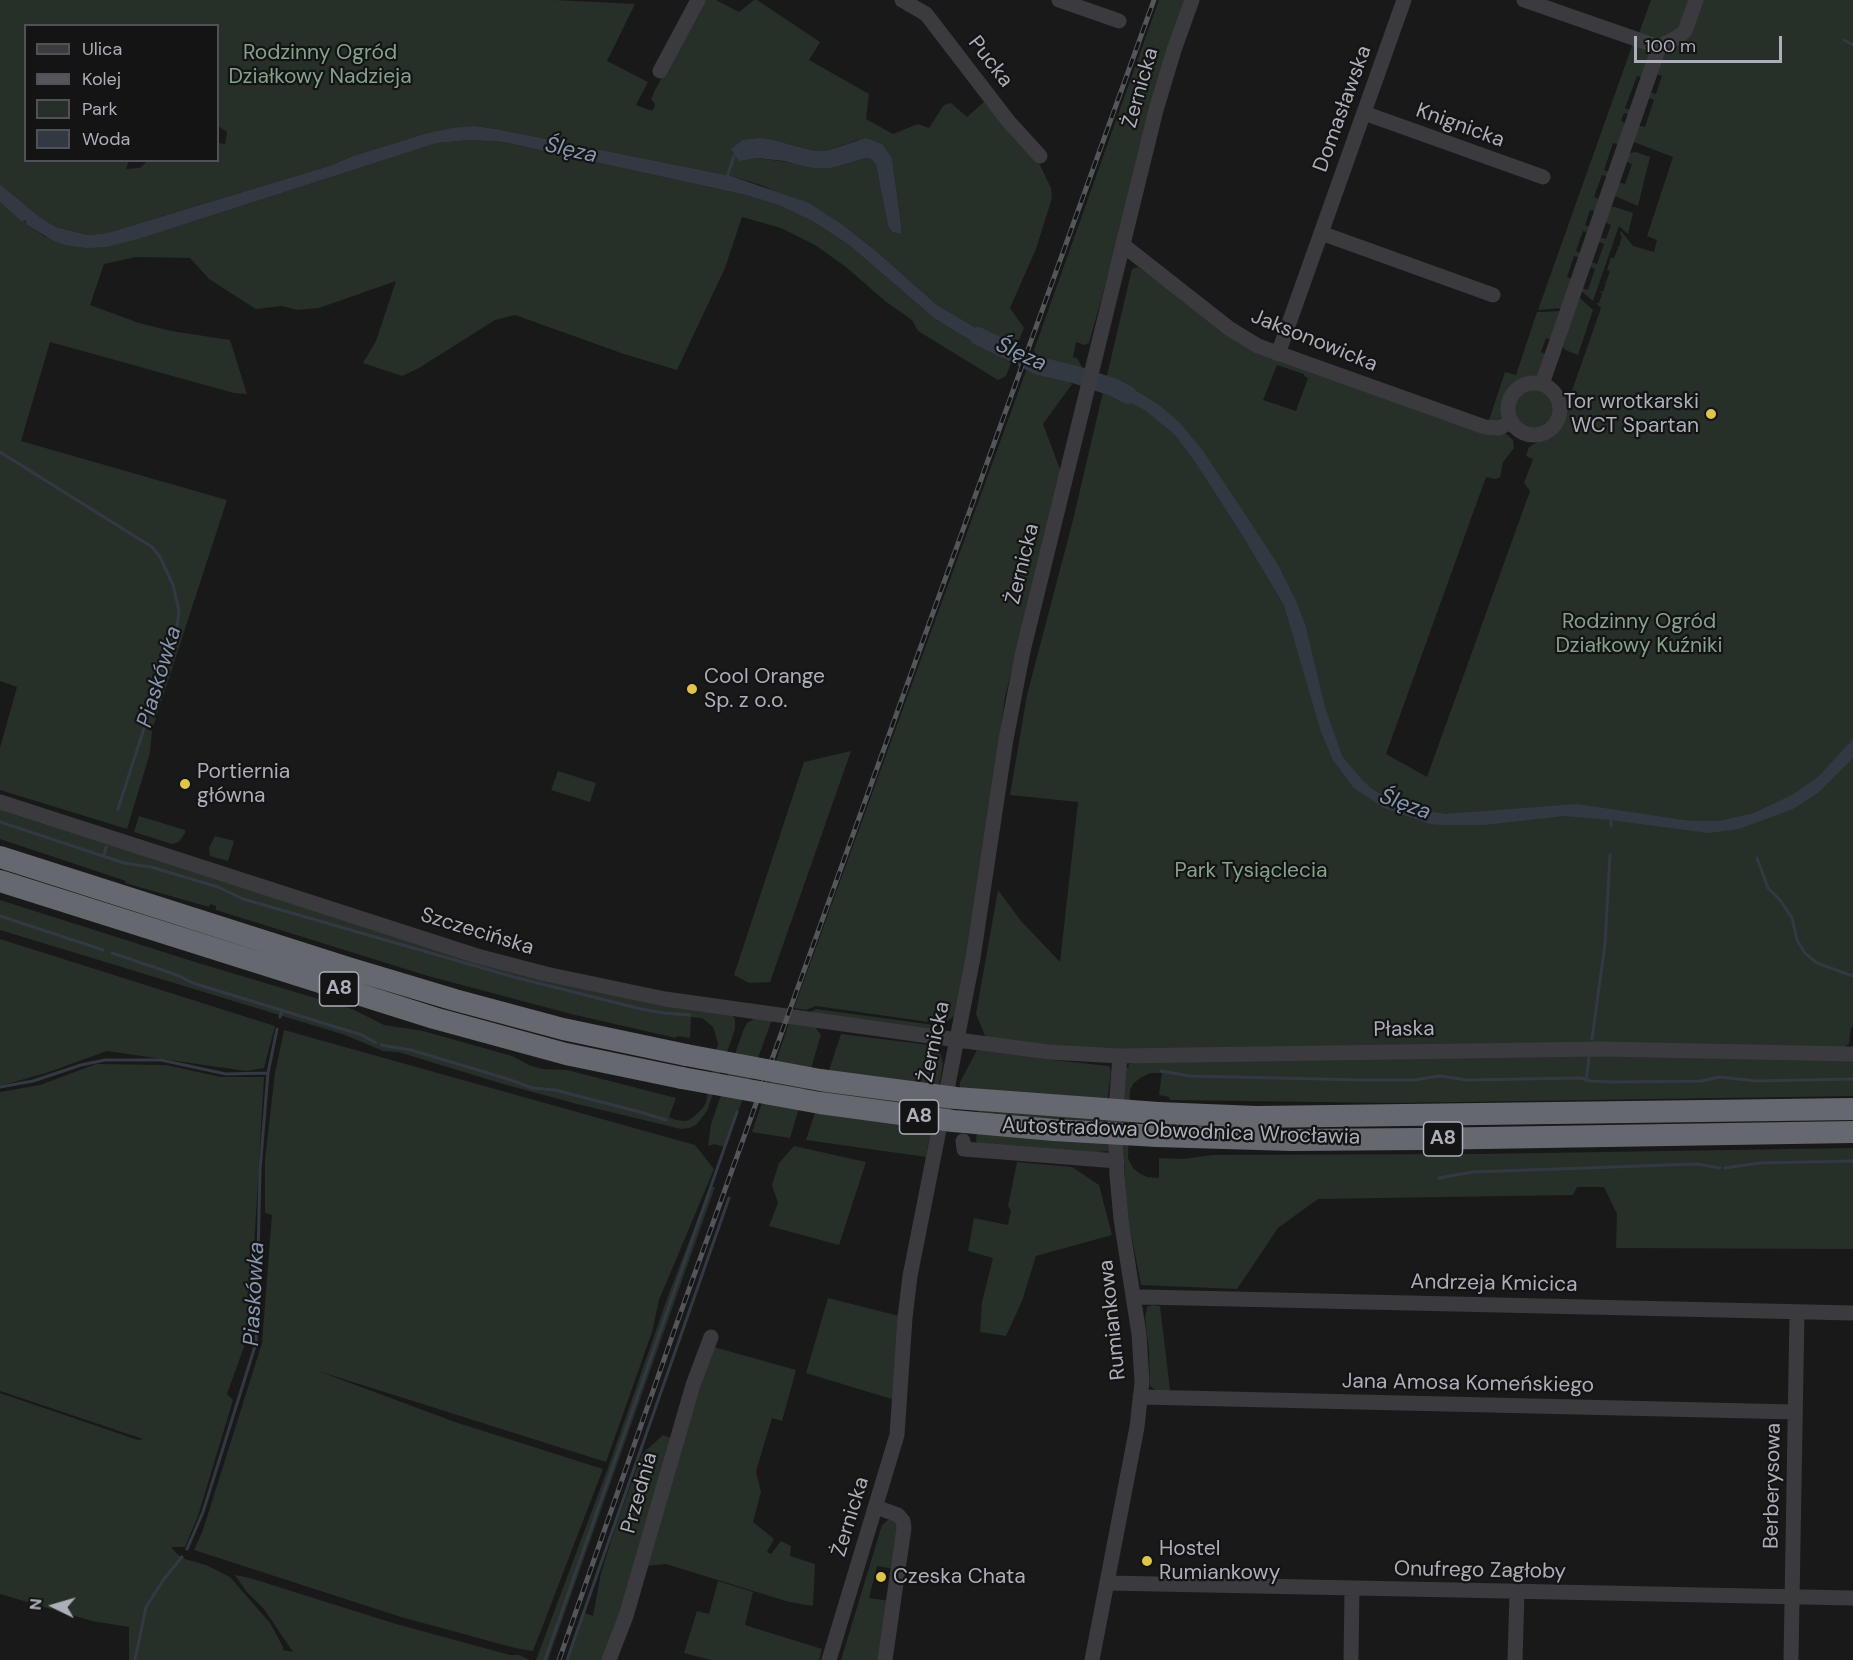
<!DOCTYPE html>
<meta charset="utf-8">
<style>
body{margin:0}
#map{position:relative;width:1853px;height:1660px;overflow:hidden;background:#19191a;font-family:"DM Sans",sans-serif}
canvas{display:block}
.legend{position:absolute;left:24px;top:24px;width:195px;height:138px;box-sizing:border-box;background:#141415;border:2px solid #515257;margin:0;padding:8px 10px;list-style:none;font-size:18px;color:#acaeb9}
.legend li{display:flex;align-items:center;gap:12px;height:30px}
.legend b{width:30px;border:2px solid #515257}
.north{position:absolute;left:24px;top:1576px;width:60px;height:60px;-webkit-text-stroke:4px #141415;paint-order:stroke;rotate:275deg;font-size:16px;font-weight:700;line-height:24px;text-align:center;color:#acaeb9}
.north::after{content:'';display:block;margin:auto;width:21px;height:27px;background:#acaeb9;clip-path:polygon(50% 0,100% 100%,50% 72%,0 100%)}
.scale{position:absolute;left:1634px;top:36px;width:148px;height:27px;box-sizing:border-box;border:3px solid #acaeb9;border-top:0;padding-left:8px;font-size:18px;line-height:21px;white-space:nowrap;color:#acaeb9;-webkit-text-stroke:4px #141415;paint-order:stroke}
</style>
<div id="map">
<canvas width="1853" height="1660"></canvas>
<ul class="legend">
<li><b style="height:8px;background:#3a3a3f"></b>Ulica</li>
<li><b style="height:8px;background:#55565c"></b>Kolej</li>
<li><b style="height:16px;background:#272f29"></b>Park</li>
<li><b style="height:16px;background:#333942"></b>Woda</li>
</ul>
<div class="north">N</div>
<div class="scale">100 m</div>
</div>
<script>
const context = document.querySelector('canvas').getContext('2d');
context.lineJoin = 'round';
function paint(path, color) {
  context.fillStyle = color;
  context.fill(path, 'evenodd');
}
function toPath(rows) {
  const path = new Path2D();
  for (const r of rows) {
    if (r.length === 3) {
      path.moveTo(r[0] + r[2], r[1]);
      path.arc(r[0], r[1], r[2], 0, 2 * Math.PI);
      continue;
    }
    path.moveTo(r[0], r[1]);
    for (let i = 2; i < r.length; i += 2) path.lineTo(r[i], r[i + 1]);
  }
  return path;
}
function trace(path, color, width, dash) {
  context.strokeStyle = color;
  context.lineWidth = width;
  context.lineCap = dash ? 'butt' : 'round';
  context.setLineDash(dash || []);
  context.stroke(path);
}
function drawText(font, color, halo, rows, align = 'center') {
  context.font = font + ' "DM Sans",sans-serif';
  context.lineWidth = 4.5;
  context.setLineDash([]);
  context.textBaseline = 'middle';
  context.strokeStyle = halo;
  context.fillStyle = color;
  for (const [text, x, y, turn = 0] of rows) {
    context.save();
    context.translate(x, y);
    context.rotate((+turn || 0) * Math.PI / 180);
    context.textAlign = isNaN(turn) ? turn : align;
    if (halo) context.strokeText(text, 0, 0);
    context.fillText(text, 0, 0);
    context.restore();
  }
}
paint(toPath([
 [0,0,555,0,635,4,607,61,648,82,636,105,652,111,655,106,654,102,651,100,654,92,704,0,716,0,739,12,754,0,757,0,820,42,809,60,869,94,866,119,893,134,918,124,929,128,944,105,951,103,967,117,985,101,1037,159,1051,188,1052,198,1036,249,1010,308,1024,328,1017,345,979,330,961,320,937,305,876,251,843,225,764,186,731,176,496,129,475,126,424,134,353,156,329,166,107,233,88,235,56,227,41,218,0,184],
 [26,26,218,26,218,126,227,132,225,144,218,143,218,160,147,161,140,168,126,169,129,160,26,160],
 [773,140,815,151,826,151,858,140,892,158,901,223,901,234,892,232,888,226,876,165,871,159,866,158,832,168,757,158,745,159],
 [1159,0,1185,0,1089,343,1085,345,1076,342,1073,357,1077,358,1082,367,1070,368,1036,355,1034,350],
 [1651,0,1692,0,1683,26,1661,40,1638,36],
 [1700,0,1853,0,1853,1027,1851,1027,1849,1044,1844,1047,1100,1052,986,1038,976,1014,998,890,1021,921,1060,962,1078,802,1010,795,1027,695,1072,524,1132,269,1138,267,1226,330,1505,433,1513,440,1514,448,1503,462,1500,477,1495,479,1486,477,1386,754,1427,777,1530,491,1524,483,1533,459,1526,456,1529,447,1552,434,1561,422,1601,308,1596,303,1599,303,1602,294,1600,291,1603,292,1606,283,1603,282,1606,282,1610,271,1607,270,1611,258,1614,258,1618,248,1616,246,1619,247,1622,236,1620,235,1621,231,1633,246,1654,252,1657,240,1647,236,1673,157,1634,142,1637,125,1645,127,1654,100,1647,97,1649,92,1656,94,1662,76,1655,74,1663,53],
 [1277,365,1304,374,1304,376,1308,378,1296,411,1263,400],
 [1633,43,1648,49,1650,52,1644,78,1637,76,1625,108,1633,111,1631,115,1624,113,1621,121,1628,124,1621,145,1613,143,1604,170,1611,173,1610,177,1602,175,1594,197,1602,200,1598,212,1590,210,1585,225,1592,228,1590,233,1583,231,1576,251,1583,254,1581,258,1574,256,1567,277,1574,280,1564,308,1538,310],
 [470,140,503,142,746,195,781,206,814,222,849,245,934,318,1011,363,1006,376,998,380,918,331,912,320,885,301,846,267,815,245,781,228,742,217,725,268,677,370,624,354,515,315,495,320,419,368,402,376,363,363,376,341,396,281,319,308,297,310,282,306,256,309,209,279,190,258,136,257,104,264,90,305,139,323,171,331,230,340,247,394,234,393,50,342,21,441,227,500,152,730,150,753,127,829,0,790,0,748,17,687,0,681,0,202,23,222,24,220,27,225,46,237,142,238,437,143],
 [1636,152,1650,157,1638,206,1615,196,1618,182,1625,184,1632,164,1625,161,1630,153],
 [1610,207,1615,207,1633,213,1628,234,1619,226,1593,301,1580,290,1581,288,1588,290,1595,269,1588,266,1590,262,1597,264,1604,244,1597,241,1599,237,1606,239,1611,225,1604,222],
 [1578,296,1593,310,1578,355,1565,350,1563,347],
 [1563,311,1553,340,1546,338,1541,352,1548,355,1537,376,1524,380,1514,385,1505,398,1502,417,1497,421,1488,423,1505,372,1516,375,1537,312],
 [1027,368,1066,380,1072,384,1043,424,1061,472,1005,697,975,912,954,1016,943,1024,816,1006,806,1010,794,1008],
 [1534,408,21],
 [851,751,770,982,749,983,734,975,804,762],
 [558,771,596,783,590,802,551,790],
 [0,810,417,944,732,1015,735,1019,735,1029,707,1111,696,1125,689,1128,681,1129,577,1104,503,1084,398,1052,383,1051,345,1035,0,930,0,900,195,962,352,1009,384,1025,423,1031,512,1056,529,1065,542,1069,567,1070,676,1098,669,1117,676,1120,686,1121,691,1119,703,1108,706,1102,718,1043,713,1027,702,1018,691,1017,690,1038,677,1036,676,1038,571,1014,428,976,216,910,216,906,210,904,209,907,125,883,126,881,0,839],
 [139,816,185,830,185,833,179,842,172,844,134,832],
 [215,836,234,841,228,861,210,856,209,848],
 [0,939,275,1026,264,1068,246,1071,107,1051,46,1073,0,1086],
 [816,1009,934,1025,934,1031,808,1013],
 [754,1019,772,1020,725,1147,714,1144,708,1146,711,1124,743,1031,747,1023],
 [789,1023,815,1027,821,1035,790,1138,752,1132],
 [284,1030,695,1145,714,1169,659,1300,652,1332,606,1462,318,1371,455,1422,603,1469,533,1651,515,1648,401,1617,194,1550,203,1530,262,1343,272,1215,265,1213,265,1159,275,1073],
 [841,1034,930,1045,940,1052,943,1064,926,1157,806,1140],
 [977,1050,1043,1059,1109,1066,1111,1072,1108,1094,1109,1151,1098,1152,1098,1155,976,1143,978,1111,959,1109,960,1082],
 [1427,1055,1853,1058,1853,1096,1393,1103,1170,1100,1169,1097,1159,1095,1162,1073,1150,1073,1140,1078,1133,1084,1130,1090,1128,1158,1133,1168,1139,1173,1147,1177,1159,1178,1159,1158,1183,1159,1212,1155,1478,1154,1853,1148,1853,1249,1616,1248,1617,1214,1604,1187,1577,1187,1573,1195,1318,1199,1278,1228,1237,1289,1141,1285,1126,1207,1122,1095,1126,1067,1128,1068,1129,1066,1128,1065,1133,1062],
 [96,1064,166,1065,221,1077,264,1077,253,1266,245,1344,227,1394,233,1400,198,1516,185,1547,171,1547,177,1554,185,1559,206,1565,230,1577,270,1623,283,1647,283,1650,293,1652,264,1609,246,1591,235,1575,250,1578,396,1624,510,1655,519,1655,530,1660,129,1660,129,1627,92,1621,0,1594,0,1393,138,1440,143,1439,0,1391,0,1092,40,1085],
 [794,1146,866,1162,839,1245,769,1226,778,1203,772,1185,779,1163],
 [1017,1162,1072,1167,1099,1185,1112,1235,1036,1256,1022,1301,1006,1336,980,1332,982,1302,993,1258,968,1251,974,1218,1008,1225,1011,1210,1008,1206],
 [710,1187,715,1187,548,1660,536,1660,608,1468,667,1299],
 [828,1298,899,1316,895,1400,806,1373],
 [1152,1305,1160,1306,1170,1390,1162,1392,1155,1390,1150,1386,1149,1351,1145,1318,1147,1307],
 [714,1347,796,1370,782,1421,772,1418,762,1451,756,1472,761,1492,753,1522,774,1539,767,1552,771,1554,781,1541,791,1546,790,1556,815,1564,813,1606,789,1602,666,1564,637,1567,605,1660,567,1660,584,1613,593,1616,601,1573,616,1525,642,1454,663,1435,681,1442],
 [892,1519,897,1526,895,1569,877,1566,869,1598,890,1601,881,1660,841,1660,882,1525,888,1520],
 [718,1581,753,1592,745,1625,822,1649,819,1660,711,1660,684,1653,697,1611,709,1614]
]), '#272f29');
paint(toPath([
 [475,126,496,129,731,176,809,203,843,225,876,251,937,305,979,330,1002,338,995,353,960,334,934,318,849,245,814,222,781,206,746,195,503,142,470,140,437,143,142,238,106,247,87,248,65,245,54,241,27,225,25,220,22,222,0,202,0,184,41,218,56,227,88,235,107,233,329,166,353,156,424,134,452,128],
 [759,138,773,140,815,151,826,151,866,138,882,144,892,158,901,224,901,234,892,232,888,226,876,165,871,159,866,158,832,168,813,168,784,161,757,158,739,161,731,149,743,140],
 [1107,378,1138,392,1159,405,1180,423,1203,451,1247,517,1278,565,1296,601,1305,624,1325,707,1342,756,1363,781,1372,789,1382,795,1429,811,1445,814,1577,804,1690,821,1719,821,1754,813,1794,794,1819,776,1853,739,1853,758,1818,793,1793,809,1739,829,1709,833,1610,820,1564,816,1484,825,1441,825,1430,824,1384,808,1354,788,1333,760,1321,732,1284,605,1241,533,1196,463,1175,435,1145,410,1111,393,1107,394,1104,389]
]), '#333942');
trace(toPath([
 [1844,40,1853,45],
 [727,177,734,156],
 [0,452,152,547,160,557,173,585,179,611,177,626,118,809],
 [0,822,124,863,151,867,218,887,243,899,514,977,641,1009,664,1013,690,1015],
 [1611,826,1611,816],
 [104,855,106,847],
 [1757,858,1768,888,1780,900,1792,918,1797,940,1805,953,1817,963,1853,976],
 [0,916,103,950],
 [112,953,177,975,193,983,362,1035,376,1043],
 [280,1017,282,1010],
 [1592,1039,1605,944,1610,855],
 [381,1045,411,1050,508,1079,532,1088,555,1090,640,1112,666,1120],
 [1161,1071,1190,1076,1363,1080,1414,1080,1440,1076,1467,1080,1581,1078,1590,1081,1613,1082,1701,1081,1720,1077,1756,1081,1853,1079],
 [1586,1081,1589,1057],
 [0,1087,33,1081,81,1065,105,1060,161,1060,226,1074,268,1073],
 [1725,1168,1760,1163,1853,1161],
 [1439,1178,1473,1172,1697,1164,1720,1168],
 [187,1549,203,1512,256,1343,260,1170,268,1073,277,1029],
 [135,1660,146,1607,164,1579,182,1557],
 [545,1660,737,1112],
 [567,1660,729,1198]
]), '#333942', 3);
trace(toPath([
 [978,336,1039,366,1077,375,1115,388,1128,395]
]), '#333942', 18);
trace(toPath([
 [902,0,926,14,1009,122,1040,156],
 [1059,0,1119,21],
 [1524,0,1659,47,1678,37,1685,31,1696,0],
 [660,71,698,0],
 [1364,113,1543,177],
 [1321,233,1493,295],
 [1123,245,1230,329,1258,346,1485,427,1499,428,1511,422],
 [1278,354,1404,0],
 [1534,409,26],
 [1542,384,1659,47],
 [0,802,477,956,546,974,665,999,958,1040,1048,1052,1120,1056,1601,1049,1853,1054],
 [963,1141,964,1149,1117,1161],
 [1134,1298,1144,1297,1853,1313],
 [1140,1397,1795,1412],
 [876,1507,898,1515,903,1521,904,1528,885,1660],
 [1107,1583,1853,1598],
 [609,1660,626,1616,693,1385,711,1337],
 [829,1660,897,1435,905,1318,910,1276,973,958,1006,739,1023,651,1156,110,1174,50,1192,0],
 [1092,1660,1137,1427,1142,1382,1139,1334,1121,1219,1117,1175,1115,1122,1120,1056],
 [1351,1660,1352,1590],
 [1515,1660,1517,1592],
 [1791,1660,1797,1312]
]), '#3a3a3f', 15);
trace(toPath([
 [0,857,348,968,455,1000,563,1029,686,1055],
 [0,881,434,1018,566,1054,682,1078],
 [1158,1113,1256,1117,1853,1109],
 [1157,1136,1292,1140,1422,1139,1853,1132]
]), '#666870', 22);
const rail = toPath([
 [559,1660,674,1331,1154,0]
]);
trace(rail, '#55565c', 5);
trace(rail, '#141415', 3, [9]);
trace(toPath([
 [686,1055,820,1080,956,1098,1158,1113],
 [682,1078,820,1103,953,1121,1054,1130,1157,1136]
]), '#666870', 22);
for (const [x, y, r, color] of [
 [1711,414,6,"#e1c54b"],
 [692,689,6,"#e1c54b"],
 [185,784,6,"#e1c54b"],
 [1147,1561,6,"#e1c54b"],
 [881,1577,6,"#e1c54b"]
]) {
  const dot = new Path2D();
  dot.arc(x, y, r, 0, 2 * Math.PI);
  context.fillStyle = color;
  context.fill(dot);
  trace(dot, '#141415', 2);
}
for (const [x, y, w] of [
 [339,989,39],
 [919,1117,39],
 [1443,1139,39]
]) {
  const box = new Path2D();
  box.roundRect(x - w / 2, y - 17, w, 34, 4.5);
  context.fillStyle = '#141415';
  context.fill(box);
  trace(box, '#acaeb9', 1.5);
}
drawText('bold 20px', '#acaeb9', null, [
 ["A8",339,989],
 ["A8",919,1117],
 ["A8",1443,1139]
]);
drawText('21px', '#85a28b', '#141415', [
 ["Rodzinny Ogród",320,53],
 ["Działkowy Nadzieja",320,77],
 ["Rodzinny Ogród",1639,622],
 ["Działkowy Kuźniki",1639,646],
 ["Park Tysiąclecia",1251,871]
]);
drawText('21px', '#acaeb9', '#141415', [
 ["Pucka",990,62,52],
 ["Żernicka",1141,88,-74],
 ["Domasławska",1343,109,-70],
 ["Knignicka",1460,126,20],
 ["Jaksonowicka",1314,341,22],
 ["Żernicka",1023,564,-76],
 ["Szczecińska",477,932,17],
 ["Płaska",1404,1030,-1],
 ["Żernicka",935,1042,-78],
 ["Autostradowa Obwodnica Wrocławia",1181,1132,2],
 ["Andrzeja Kmicica",1494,1284,1],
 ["Rumiankowa",1113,1320,-96],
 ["Jana Amosa Komeńskiego",1468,1384,1],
 ["Berberysowa",1773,1486,-89],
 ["Przednia",640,1493,-74],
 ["Żernicka",851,1517,-73],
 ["Onufrego Zagłoby",1480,1571,1]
]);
drawText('21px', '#acaeb9', '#141415', [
 ["Tor wrotkarski",1699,402,"right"],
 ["WCT Spartan",1699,426,"right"],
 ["Cool Orange",704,677],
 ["Sp. z o.o.",704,701],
 ["Portiernia",197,772],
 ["główna",197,796],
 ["Hostel",1159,1549],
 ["Rumiankowy",1159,1573],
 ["Czeska Chata",893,1577]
], 'left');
drawText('italic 22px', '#8797b0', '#141415', [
 ["Ślęza",571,151,13],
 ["Ślęza",1021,355,24],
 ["Piaskówka",160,677,-73],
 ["Ślęza",1405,805,20],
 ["Piaskówka",255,1294,-87]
]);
</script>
